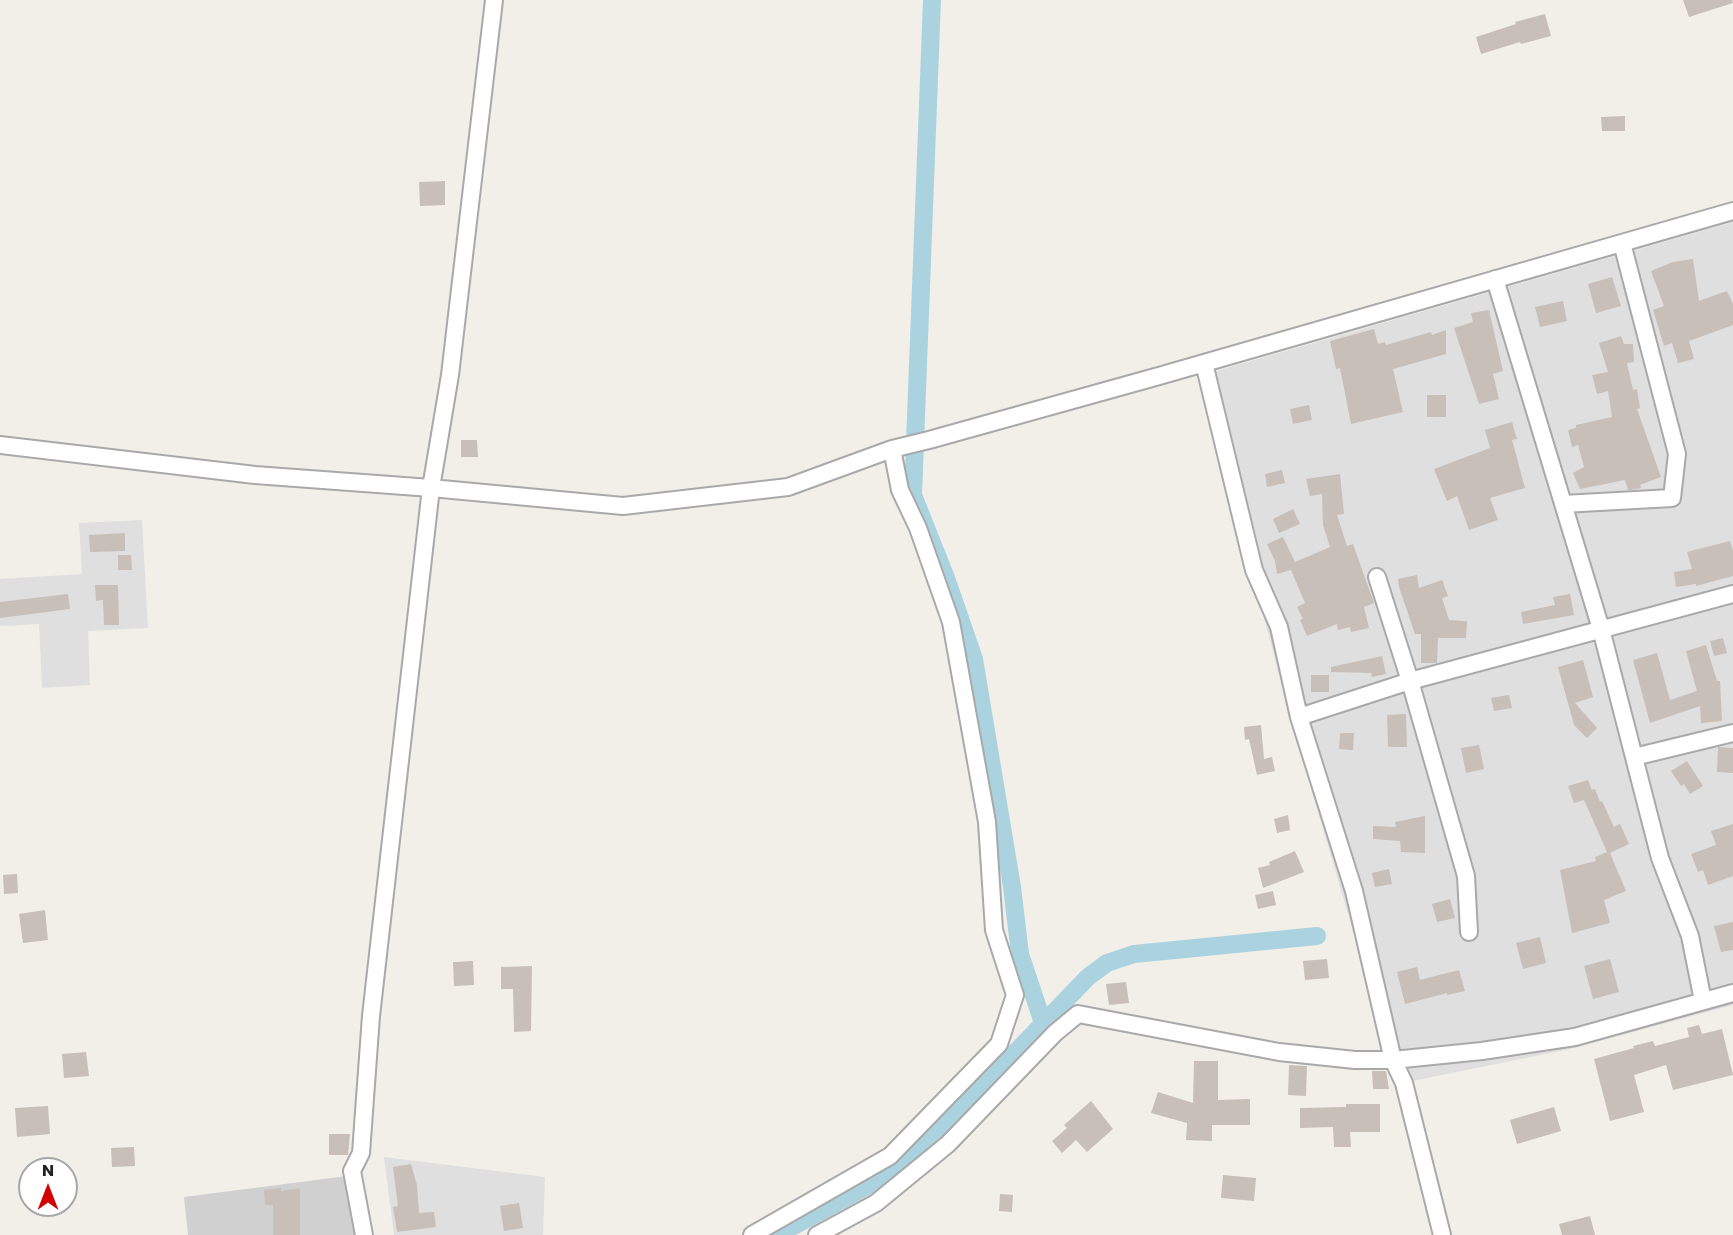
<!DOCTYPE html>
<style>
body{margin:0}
#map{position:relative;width:1733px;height:1235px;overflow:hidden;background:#f2efe9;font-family:Poppins,sans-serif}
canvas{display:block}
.north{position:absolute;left:18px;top:1157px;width:60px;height:60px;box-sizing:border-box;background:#fff;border:2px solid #a7a7a7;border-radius:50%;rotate:0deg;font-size:16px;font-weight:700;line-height:24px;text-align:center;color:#222}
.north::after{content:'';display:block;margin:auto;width:21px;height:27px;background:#d40000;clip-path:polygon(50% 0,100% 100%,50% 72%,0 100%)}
</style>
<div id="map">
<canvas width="1733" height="1235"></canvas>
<div class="north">N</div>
</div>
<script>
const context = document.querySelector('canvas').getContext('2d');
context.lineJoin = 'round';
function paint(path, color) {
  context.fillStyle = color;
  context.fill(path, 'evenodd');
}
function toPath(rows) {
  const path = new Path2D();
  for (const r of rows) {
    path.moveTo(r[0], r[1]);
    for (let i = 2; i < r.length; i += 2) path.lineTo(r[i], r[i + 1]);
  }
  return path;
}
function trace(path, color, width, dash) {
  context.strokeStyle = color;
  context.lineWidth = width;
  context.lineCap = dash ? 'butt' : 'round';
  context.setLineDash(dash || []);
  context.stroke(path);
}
paint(toPath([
 [1733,222,1733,1005,1570,1049,1398,1084,1294,730,1199,376],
 [142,520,148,628,88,631,90,685,42,688,39,624,0,626,0,579,82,574,79,523],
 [384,1157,545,1177,543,1235,394,1235]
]), '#e0dfdf');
paint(toPath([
 [347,1176,358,1235,188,1235,184,1197]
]), '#d0d0d0');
trace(toPath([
 [932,0,913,495,946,578,974,659,1012,887,1020,954,1043,1023],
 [777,1235,909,1163,1088,977,1107,963,1134,954,1317,936]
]), '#aad3df', 18);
paint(toPath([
 [1683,0,1732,0,1733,3,1689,17],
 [1545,14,1551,36,1521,44,1520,42,1481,54,1476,37,1516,24,1515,22],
 [1625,116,1625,131,1602,131,1601,117],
 [445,181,445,205,420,206,419,182],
 [1693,259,1699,301,1727,291,1733,304,1733,325,1689,341,1694,359,1678,363,1672,343,1664,346,1653,310,1664,306,1651,271,1673,262],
 [1612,277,1621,306,1596,313,1588,284],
 [1563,301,1567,321,1540,327,1535,307],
 [1489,310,1503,371,1493,374,1499,399,1479,404,1454,328,1473,322,1471,313],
 [1374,329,1378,344,1385,342,1386,345,1431,332,1432,335,1446,330,1446,354,1393,369,1403,412,1351,424,1340,368,1336,369,1330,341],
 [1621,336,1624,344,1633,344,1634,362,1627,363,1633,390,1637,389,1640,408,1637,409,1661,477,1640,485,1641,488,1637,489,1628,490,1625,480,1580,489,1573,473,1584,467,1578,445,1572,447,1568,430,1576,428,1576,425,1612,417,1608,391,1597,394,1592,375,1608,372,1599,343],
 [1427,395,1446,395,1446,417,1427,417],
 [1309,405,1312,420,1293,424,1290,409],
 [1512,422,1517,439,1512,440,1525,488,1490,498,1498,520,1469,530,1457,496,1447,501,1434,469,1490,448,1485,430],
 [461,440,477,440,478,457,461,457],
 [1282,470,1285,483,1267,487,1265,474],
 [1340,474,1344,514,1337,515,1347,546,1353,544,1374,603,1364,607,1369,628,1351,632,1350,627,1338,630,1337,624,1307,636,1300,620,1303,619,1297,607,1305,603,1291,570,1277,574,1275,561,1267,544,1283,537,1295,562,1330,547,1323,525,1322,494,1310,496,1306,479],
 [1293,509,1300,524,1279,533,1273,519],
 [125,533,125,551,90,552,89,535],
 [1730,541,1733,551,1733,576,1696,586,1696,584,1676,587,1674,572,1692,569,1687,552],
 [118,555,131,555,132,570,118,570],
 [1417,575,1419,588,1442,580,1448,596,1442,598,1449,620,1467,621,1466,638,1438,638,1437,663,1421,663,1421,634,1415,634,1399,587,1398,579],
 [95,585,118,585,119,625,104,625,103,600,96,601],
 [68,594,70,609,0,618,0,602],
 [1570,594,1574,615,1523,624,1521,612,1555,605,1553,597],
 [1723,638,1727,653,1714,656,1710,641],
 [1706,645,1717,681,1720,681,1722,721,1701,723,1700,706,1650,723,1633,660,1657,653,1670,700,1697,691,1686,651],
 [1382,656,1386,674,1372,677,1371,673,1331,672,1331,667],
 [1583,660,1593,697,1575,703,1597,728,1587,738,1574,725,1558,667],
 [1311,675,1329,675,1329,692,1311,692],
 [1509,695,1512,708,1494,711,1491,698],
 [1406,714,1407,747,1388,747,1387,715],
 [1261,725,1264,759,1272,757,1275,771,1257,775,1249,739,1245,740,1244,727],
 [1340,733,1354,733,1353,750,1339,749],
 [1479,745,1484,769,1466,773,1461,748],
 [1718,747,1733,748,1733,773,1717,772],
 [1687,761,1703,786,1690,794,1684,784,1681,786,1671,771],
 [1588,780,1592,790,1595,789,1600,802,1602,801,1614,827,1620,824,1629,844,1610,853,1626,891,1604,900,1610,923,1572,933,1560,870,1596,861,1595,857,1607,852,1584,800,1574,803,1568,786],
 [1288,815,1290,830,1277,833,1274,819],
 [1425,816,1425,853,1401,852,1400,841,1373,839,1373,826,1396,827,1395,822],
 [1733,824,1733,876,1708,885,1703,870,1698,872,1691,854,1716,845,1711,831],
 [1295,851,1304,872,1263,888,1258,868,1270,865,1269,862],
 [1389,869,1392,884,1375,887,1372,873],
 [17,874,18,893,4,894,3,875],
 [1273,891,1276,905,1258,909,1255,895],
 [1450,899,1455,918,1437,922,1432,904],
 [45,910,48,940,23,943,19,914],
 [1733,922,1733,950,1721,952,1714,926],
 [1540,937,1546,963,1523,969,1516,943],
 [1327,959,1329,978,1305,980,1303,961],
 [1610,959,1619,992,1593,999,1584,966],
 [473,961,474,985,454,986,453,962],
 [532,966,531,1031,514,1032,513,989,501,989,501,967],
 [1417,967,1420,980,1459,970,1465,991,1447,995,1447,993,1405,1004,1397,972],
 [1126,982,1129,1003,1109,1005,1106,984],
 [1699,1025,1702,1034,1722,1029,1733,1075,1673,1090,1666,1065,1634,1075,1644,1112,1610,1121,1594,1059,1634,1048,1633,1046,1653,1041,1655,1046,1689,1037,1687,1028],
 [86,1052,89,1076,64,1078,62,1054],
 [1194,1061,1218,1061,1218,1100,1250,1099,1250,1125,1212,1125,1212,1141,1186,1140,1187,1123,1151,1113,1158,1092,1193,1103],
 [1289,1065,1307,1066,1306,1096,1288,1095],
 [1372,1071,1386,1071,1389,1089,1373,1089],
 [1091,1101,1113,1129,1087,1152,1076,1140,1062,1153,1052,1141,1067,1128,1064,1125],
 [1346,1104,1380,1104,1380,1132,1350,1132,1351,1147,1334,1147,1333,1127,1300,1128,1300,1108,1346,1107],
 [48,1106,50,1134,17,1137,15,1108],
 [1554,1107,1561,1131,1517,1144,1510,1120],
 [329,1134,350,1134,348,1155,329,1155],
 [134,1147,135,1166,112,1167,111,1148],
 [411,1164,417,1185,419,1213,434,1212,436,1227,397,1232,393,1207,398,1206,393,1167],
 [1223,1175,1256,1178,1254,1201,1221,1198],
 [281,1188,281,1191,300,1188,300,1235,273,1235,273,1205,265,1205,264,1190],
 [1000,1194,1013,1195,1012,1212,999,1211],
 [519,1203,523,1228,504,1231,500,1206],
 [1590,1216,1595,1235,1562,1235,1559,1224]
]), '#c7bfb8');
const minor = toPath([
 [1495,279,1601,629,1660,858,1690,936,1703,1001],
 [1204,363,1254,570,1279,627,1299,717,1354,891,1393,1060,1404,1083,1442,1235],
 [0,445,255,475,431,488,623,506,788,487,892,449,929,440,1159,376,1733,211],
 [1563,504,1672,498,1677,454,1622,243],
 [1377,577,1410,681,1466,876,1469,932],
 [1299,717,1410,681,1733,594],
 [1634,757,1733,733],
 [364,1235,352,1171,361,1153,371,1016,431,488,450,375,494,0],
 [752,1235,890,1156,999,1044,1015,995,994,930,987,822,951,622,918,528,900,490,892,449],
 [817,1235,876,1203,948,1144,1055,1033,1078,1014,1279,1052,1355,1060,1393,1060,1482,1051,1575,1037,1733,993]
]);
trace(minor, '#a9a9a9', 20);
trace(minor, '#fff', 16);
</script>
